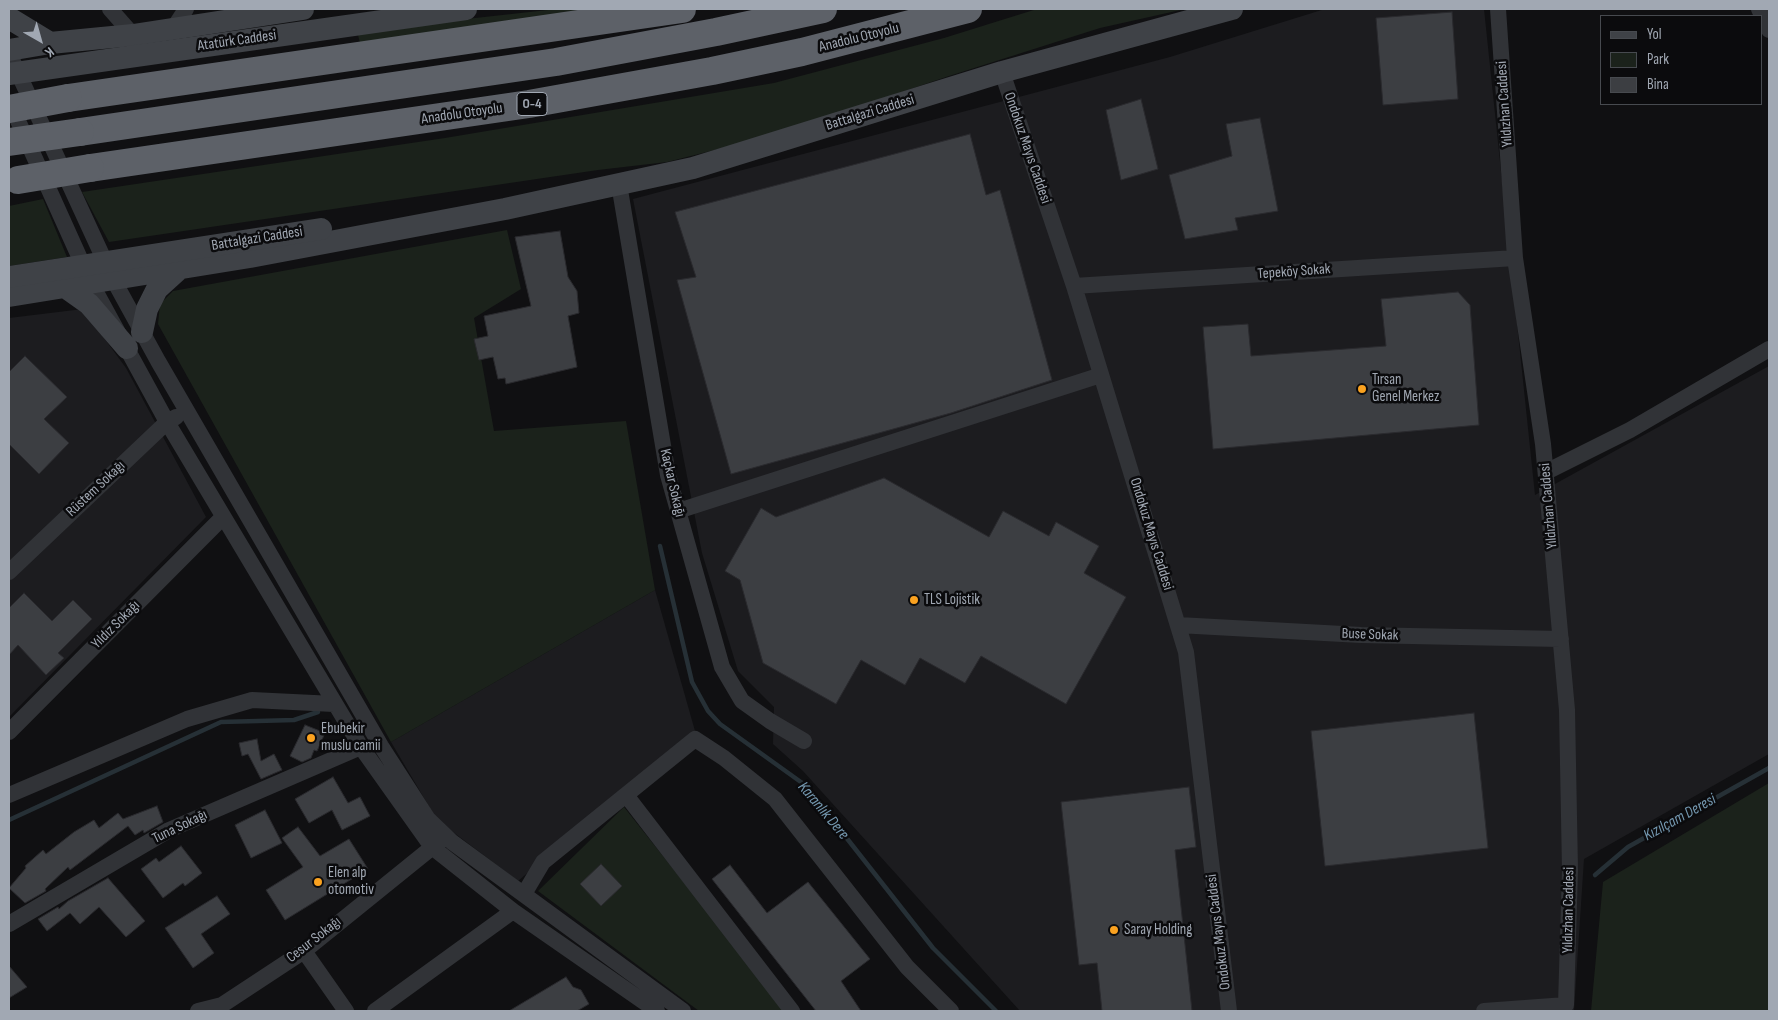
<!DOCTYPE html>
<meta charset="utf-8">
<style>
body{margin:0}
#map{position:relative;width:1778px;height:1020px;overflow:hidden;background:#101012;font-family:"Sofia Sans Condensed",sans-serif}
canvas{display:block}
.frame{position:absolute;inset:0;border:10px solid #a1a8b3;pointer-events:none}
.legend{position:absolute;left:1600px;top:15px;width:162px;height:90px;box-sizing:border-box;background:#0b0b0d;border:1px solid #474a4f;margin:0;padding:6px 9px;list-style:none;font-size:15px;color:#a1a8b3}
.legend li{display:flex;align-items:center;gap:10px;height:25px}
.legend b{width:25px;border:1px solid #474a4f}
.north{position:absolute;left:15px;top:15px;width:50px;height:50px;-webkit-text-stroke:4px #0b0b0d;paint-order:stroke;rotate:142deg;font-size:14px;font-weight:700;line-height:20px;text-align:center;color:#a1a8b3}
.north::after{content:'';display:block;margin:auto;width:18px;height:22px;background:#a1a8b3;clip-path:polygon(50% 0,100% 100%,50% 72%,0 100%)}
</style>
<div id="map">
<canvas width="1778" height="1020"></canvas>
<div class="frame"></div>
<ul class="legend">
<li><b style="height:6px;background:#3f4247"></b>Yol</li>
<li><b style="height:14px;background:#1b221b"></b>Park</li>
<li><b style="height:14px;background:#3c3e42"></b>Bina</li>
</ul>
<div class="north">K</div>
</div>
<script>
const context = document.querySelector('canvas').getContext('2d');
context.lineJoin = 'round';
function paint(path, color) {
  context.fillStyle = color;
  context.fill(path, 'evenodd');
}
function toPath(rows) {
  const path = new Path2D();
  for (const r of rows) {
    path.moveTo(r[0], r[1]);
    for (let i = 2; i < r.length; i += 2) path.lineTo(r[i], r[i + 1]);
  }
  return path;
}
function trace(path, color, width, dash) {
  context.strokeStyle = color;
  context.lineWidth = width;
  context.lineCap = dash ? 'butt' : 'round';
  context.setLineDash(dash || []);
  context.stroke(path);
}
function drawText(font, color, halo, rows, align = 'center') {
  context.font = font + ' "Sofia Sans Condensed",sans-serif';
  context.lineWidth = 5;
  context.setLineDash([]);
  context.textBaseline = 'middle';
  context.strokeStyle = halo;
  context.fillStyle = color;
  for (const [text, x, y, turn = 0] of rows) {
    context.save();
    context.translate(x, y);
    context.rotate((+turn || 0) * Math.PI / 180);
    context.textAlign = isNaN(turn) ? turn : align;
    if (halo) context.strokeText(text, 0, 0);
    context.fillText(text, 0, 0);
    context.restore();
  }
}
paint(toPath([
 [1325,9,1484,9,1535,495,1769,366,1769,754,1584,859,1574,1011,1020,1011,803,771,773,744,774,707,738,671,702,553,633,199,1170,57],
 [83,309,126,368,206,517,9,717,9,318],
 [655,590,695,731,518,881,437,820,391,742]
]), '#1c1c1f');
paint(toPath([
 [557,9,606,9,360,43,357,31],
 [1037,9,1185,9,1100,28,949,76,774,135,667,162,598,170,109,242,82,192,445,138,774,83,944,38],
 [43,199,67,257,9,266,9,206],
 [507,230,521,289,474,318,494,431,626,421,655,590,391,742,158,324,160,304,173,291],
 [1769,783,1769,1011,1591,1011,1603,882],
 [624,807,786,1011,699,1011,538,891]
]), '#1b221b');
trace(toPath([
 [660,546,692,682,708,711,720,724,805,785,933,948,996,1011],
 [9,820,221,722,294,720,318,712],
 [1595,875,1628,847,1769,768]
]), '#263036', 4.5);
const building = toPath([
 [1452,12,1458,99,1383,105,1376,18,1452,12],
 [1141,99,1158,169,1121,180,1106,110,1141,99],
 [1260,118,1278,211,1235,218,1238,230,1185,239,1169,175,1232,156,1226,124,1260,118],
 [970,134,986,195,1000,190,1052,380,951,413,731,474,677,280,696,277,675,212,970,134],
 [560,231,568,277,577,291,579,313,568,316,577,367,506,384,505,378,498,379,493,357,479,360,474,339,488,336,484,316,531,306,515,237,560,231],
 [1458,292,1470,305,1479,425,1213,449,1203,327,1248,324,1251,356,1386,346,1381,299,1458,292],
 [25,356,67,397,44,419,69,443,39,474,9,444,9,372,25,356],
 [884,478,989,537,1003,511,1049,536,1056,522,1099,546,1084,573,1126,597,1066,704,981,656,965,683,920,658,905,685,861,660,836,704,763,663,740,580,725,571,761,508,776,517,884,478],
 [24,593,52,621,73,600,92,619,58,653,64,658,46,675,18,645,9,655,9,608,24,593],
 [1474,713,1488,848,1325,866,1311,731,1474,713],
 [305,725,325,733,317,751,314,750,311,758,302,762,290,756,305,725],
 [257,739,261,761,274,754,282,770,261,779,248,754,242,756,239,743,257,739],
 [333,777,348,803,360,797,370,816,342,830,332,810,309,823,295,799,333,777],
 [1189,787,1196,847,1175,850,1192,1011,1102,1011,1097,963,1079,965,1061,802,1189,787],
 [157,806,163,822,144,833,143,830,135,835,128,826,70,870,68,867,45,889,46,891,25,903,9,888,26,868,25,866,43,850,46,854,74,832,94,820,99,828,118,813,123,819,157,806],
 [265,810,282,843,251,858,235,825,265,810],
 [298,827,320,856,349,839,368,869,285,920,266,890,303,867,282,838,298,827],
 [181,846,202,873,185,886,183,883,163,898,141,869,156,858,159,862,181,846],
 [601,864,622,886,601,906,580,884,601,864],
 [730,865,767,913,808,882,870,959,841,981,861,1011,816,1011,712,879,730,865],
 [108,878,145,921,126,937,99,907,80,924,70,913,47,931,38,919,58,907,59,909,68,901,108,878],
 [217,896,230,914,201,934,214,953,193,968,165,928,217,896],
 [9,966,27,987,9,998,9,966],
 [566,977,573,987,581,990,589,1004,577,1011,509,1011,566,977]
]);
paint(building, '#3c3e42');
trace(building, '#2a2a2e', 1);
trace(toPath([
 [110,9,133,35],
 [1759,9,1769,30],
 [173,29,186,9],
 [9,53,113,279,158,361,381,746,428,819,452,842,683,1011],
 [1002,72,1074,286,1186,652,1229,1011],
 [10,103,91,283,167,422,361,747,432,847,513,911,657,1011],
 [619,184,668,475,722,667,742,701,770,721,804,741],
 [1074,286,1515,258],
 [1546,472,1630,430,1769,349],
 [678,511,1101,375],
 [9,572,167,422,176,417],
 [1178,625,1361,635,1561,639],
 [9,732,223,517],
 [9,795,187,719,252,700,334,704],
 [626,795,792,1011],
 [524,894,543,862,695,739,724,758,775,799,907,967,951,1011],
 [9,924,169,830,361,747],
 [304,951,346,1011],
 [198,1011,222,1005,304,951,440,841],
 [375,1011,513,911],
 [1484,1011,1566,1005,1570,870,1567,710,1543,444,1515,258,1498,9]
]), '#313337', 16);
trace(toPath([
 [9,18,50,43],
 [9,50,50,43,133,35,303,9],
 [65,287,89,304,127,348],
 [9,296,250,257,505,209,693,168,1002,72,1232,9],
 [142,332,147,309,157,289,179,269]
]), '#3f4247', 22);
trace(toPath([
 [68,98,682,9],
 [80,132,556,62,716,32,823,9],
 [90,168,529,104,712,71,802,52,968,9]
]), '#5d6168', 28);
trace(toPath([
 [9,74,466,9],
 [9,277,321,229]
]), '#3f4247', 22);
trace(toPath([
 [9,109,68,98],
 [9,142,80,132],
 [18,180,90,168]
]), '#5d6168', 28);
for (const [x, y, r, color] of [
 [1362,389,5,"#faa220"],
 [914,600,5,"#faa220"],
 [311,738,5,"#faa220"],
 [318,882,5,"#faa220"],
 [1114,930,5,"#faa220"]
]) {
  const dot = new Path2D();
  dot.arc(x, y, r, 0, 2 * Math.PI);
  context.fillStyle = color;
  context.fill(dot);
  trace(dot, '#0b0b0d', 2);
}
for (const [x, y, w] of [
 [532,104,30]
]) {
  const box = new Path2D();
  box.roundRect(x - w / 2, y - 11.5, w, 23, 4);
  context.fillStyle = '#0b0b0d';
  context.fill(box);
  trace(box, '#a1a8b3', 1);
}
drawText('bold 14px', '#a1a8b3', null, [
 ["O-4",532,104]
]);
drawText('15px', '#a1a8b3', '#0b0b0d', [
 ["Anadolu Otoyolu",859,38,-14],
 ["Atatürk Caddesi",237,41,-8],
 ["Yıldızhan Caddesi",1505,104,-94],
 ["Battalgazi Caddesi",870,113,-17],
 ["Anadolu Otoyolu",462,114,-8],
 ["Ondokuz Mayıs Caddesi",1027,148,71],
 ["Battalgazi Caddesi",257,239,-9],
 ["Tepeköy Sokak",1294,272,-4],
 ["Kaçkar Sokağı",672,483,77],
 ["Rüstem Sokağı",96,489,-43],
 ["Yıldızhan Caddesi",1549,506,-95],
 ["Ondokuz Mayıs Caddesi",1151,534,73],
 ["Yıldız Sokağı",116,625,-45],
 ["Buse Sokak",1370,635,2],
 ["Tuna Sokağı",180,827,-26],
 ["Yıldızhan Caddesi",1569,910,-89],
 ["Ondokuz Mayıs Caddesi",1219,932,-97],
 ["Cesur Sokağı",314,940,-38]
]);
drawText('15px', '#a1a8b3', '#0b0b0d', [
 ["Tırsan",1372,380],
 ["Genel Merkez",1372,397],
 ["TLS Lojistik",924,600],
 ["Ebubekir",321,729],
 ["muslu camii",321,746],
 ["Elen alp",328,873],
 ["otomotiv",328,890],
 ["Saray Holding",1124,930]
], 'left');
drawText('italic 16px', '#7599b1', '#0b0b0d', [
 ["Karanlık Dere",823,811,50],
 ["Kızılçam Deresi",1680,818,-29]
]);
</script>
